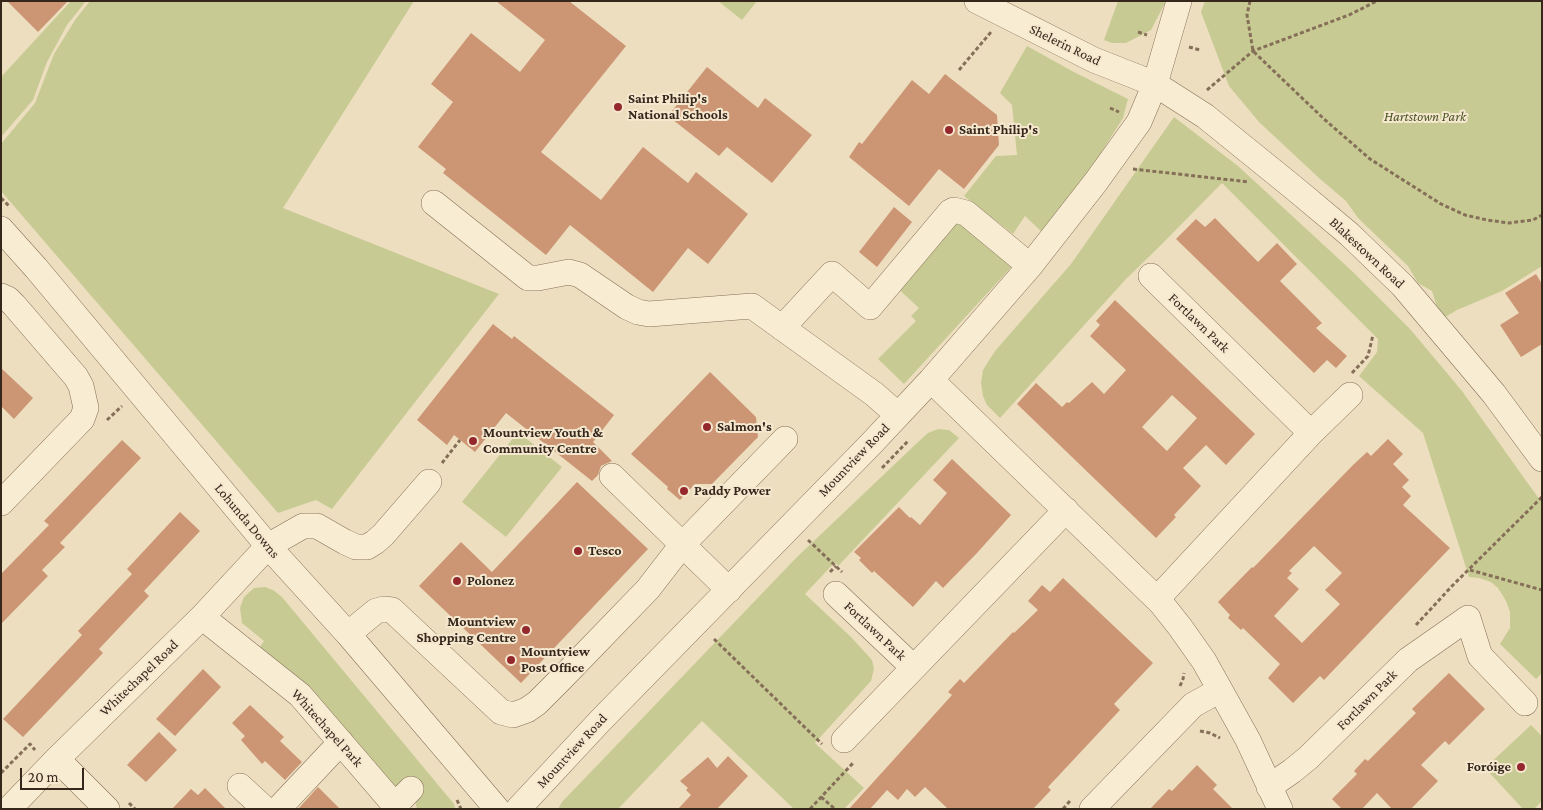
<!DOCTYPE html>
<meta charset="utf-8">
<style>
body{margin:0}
#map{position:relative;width:1543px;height:810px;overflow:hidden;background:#eddebf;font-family:"Crimson Pro",serif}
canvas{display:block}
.frame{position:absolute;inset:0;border:2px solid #35271c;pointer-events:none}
.scale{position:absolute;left:20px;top:768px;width:64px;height:22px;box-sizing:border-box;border:2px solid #35271c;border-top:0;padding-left:6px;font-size:15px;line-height:18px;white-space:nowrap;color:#35271c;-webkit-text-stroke:4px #f5e8cf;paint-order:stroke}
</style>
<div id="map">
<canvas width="1543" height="810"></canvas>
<div class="frame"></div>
<div class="scale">20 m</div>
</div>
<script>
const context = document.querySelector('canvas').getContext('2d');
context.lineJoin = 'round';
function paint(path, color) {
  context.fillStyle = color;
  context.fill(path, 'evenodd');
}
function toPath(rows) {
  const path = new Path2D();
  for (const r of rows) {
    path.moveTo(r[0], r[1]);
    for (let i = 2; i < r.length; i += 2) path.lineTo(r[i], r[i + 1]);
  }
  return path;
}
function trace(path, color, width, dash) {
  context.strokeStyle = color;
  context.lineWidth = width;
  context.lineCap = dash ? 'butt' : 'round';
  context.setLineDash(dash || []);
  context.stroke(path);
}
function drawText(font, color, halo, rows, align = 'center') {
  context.font = font + ' "Crimson Pro",serif';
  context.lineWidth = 4;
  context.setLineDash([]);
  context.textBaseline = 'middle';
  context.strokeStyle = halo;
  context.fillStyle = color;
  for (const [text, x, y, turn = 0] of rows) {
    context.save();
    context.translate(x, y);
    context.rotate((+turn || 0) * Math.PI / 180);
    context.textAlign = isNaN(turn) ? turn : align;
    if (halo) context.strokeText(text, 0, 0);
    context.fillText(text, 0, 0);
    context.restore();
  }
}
paint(toPath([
 [71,1,86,1,67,25,47,62,33,100,1,137,1,77],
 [90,1,414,1,283,208,499,294,332,509,316,500,278,513,1,191,1,144,35,103,54,54,75,20],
 [718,1,757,1,742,20],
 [1118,1,1166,1,1151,30,1126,43,1112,43,1104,40],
 [1205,1,1542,1,1542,266,1502,291,1457,310,1445,317,1437,307,1432,291,1418,283,1408,266,1358,218,1346,201,1319,178,1259,122,1229,86,1201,12],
 [1027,46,1072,71,1128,99,1123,118,1099,156,1042,232,1025,216,1013,234,964,196,996,156,1017,155,1012,105,1000,93],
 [1174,117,1238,166,1353,272,1410,329,1462,391,1542,503,1542,673,1536,679,1500,644,1510,628,1510,612,1506,601,1498,588,1491,582,1479,578,1469,577,1423,433,1359,376,1377,352,1378,339,1222,183,1158,248,1126,279,1000,418,987,405,983,396,981,383,983,370,988,362,995,351,1071,264],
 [957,216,1015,263,904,384,878,359,916,321,911,316,919,308,894,285],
 [938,429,949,430,959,438,840,564,838,566,835,562,805,594,851,637,872,660,874,669,871,681,815,743,864,788,844,809,794,809,702,721,618,809,558,809,562,802,796,558,917,443,928,433],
 [518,432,562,467,506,537,462,502],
 [265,587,273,590,282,597,454,804,455,809,417,809,414,797,385,781,258,650,264,641,242,623,240,608,244,597,254,588],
 [1531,725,1542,736,1542,801,1534,809,1523,809,1485,768]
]), '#c7cb93');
paint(toPath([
 [7,1,68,1,38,32],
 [496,1,569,1,626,46,541,152,601,200,643,147,688,183,696,172,748,214,708,264,688,248,653,292,570,225,546,255,443,173,446,169,418,147,453,102,431,84,471,33,520,72,545,40],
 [707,67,758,108,765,98,812,135,772,183,727,147,719,156,668,116],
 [945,74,997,115,999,145,964,189,939,169,909,206,849,157,859,142,862,144,912,80,929,94],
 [894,207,912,222,877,267,859,252],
 [1215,218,1258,262,1277,243,1297,264,1280,281,1322,323,1316,328,1347,356,1336,368,1327,360,1314,373,1176,239,1196,219,1205,227],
 [1536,274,1542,284,1542,344,1521,357,1500,325,1519,313,1505,293],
 [1115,300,1255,434,1226,465,1206,445,1183,468,1201,486,1174,515,1176,517,1156,538,1017,404,1036,383,1062,407,1067,402,1069,403,1092,382,1104,394,1126,370,1090,336,1100,325,1096,321],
 [1172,395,1197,418,1167,451,1142,427],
 [493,324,512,339,514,336,614,415,593,442,612,461,601,466,598,475,592,481,506,413,475,452,454,435,447,445,417,420],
 [1,368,33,398,14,419,1,406],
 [710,372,756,417,758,437,712,484,695,484,680,500,667,489,668,487,631,454],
 [1388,439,1403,454,1393,464,1409,480,1402,487,1411,496,1403,505,1450,548,1324,680,1320,676,1293,703,1268,678,1280,664,1243,628,1241,630,1228,618,1230,615,1218,602,1252,567,1253,568,1353,465,1367,452,1371,456],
 [1314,546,1342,573,1325,590,1340,604,1302,643,1274,616,1299,589,1287,578,1292,573,1289,571],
 [122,440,141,458,60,543,65,547,42,570,48,576,1,624,1,574,49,525,44,521],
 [952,459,1011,515,977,553,943,588,936,581,913,607,874,571,872,573,859,560,861,558,854,552,899,507,910,518,911,517,920,525,947,493,933,480],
 [577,482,648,549,521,683,419,586,461,542,492,572],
 [180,512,200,531,144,591,149,596,99,649,103,653,23,737,3,719,82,635,78,631,132,574,127,569],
 [1063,578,1153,663,1114,704,1120,710,1048,787,1051,790,1033,809,948,809,925,787,915,797,907,789,898,800,887,790,870,809,849,809,952,695,948,692,960,679,964,683,1013,632,1014,633,1038,610,1028,601,1042,585,1050,592],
 [203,669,221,687,175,736,156,719],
 [1449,673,1485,709,1449,745,1445,741,1421,765,1438,781,1411,809,1392,809,1377,793,1362,809,1342,809,1332,799,1357,774,1354,771,1365,759,1368,761,1416,713,1412,709],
 [250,705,284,737,280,741,302,762,285,780,265,761,262,764,241,740,245,736,232,723],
 [159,732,177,750,146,782,127,765],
 [728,756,748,776,735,790,717,809,678,809,691,795,686,790,688,788,680,781,708,757,717,768],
 [1197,765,1217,785,1213,789,1233,809,1150,809,1169,789,1172,791],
 [318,787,340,809,298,809],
 [205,788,226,809,172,809,191,789,198,795]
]), '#cc9675');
const minor = toPath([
 [977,1,1094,60,1155,84,1205,116,1294,188,1349,234,1403,286,1494,394,1542,459],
 [434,203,528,278,538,278,569,272,580,275,627,307,638,312,649,314,752,306,874,394,898,415],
 [1,229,36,268,268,546,348,634,497,809],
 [1151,276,1311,433],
 [1,296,8,299,14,305,76,377,81,386,86,408,82,419,1,503],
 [782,328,832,274,870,307,950,212,954,210,966,213,1030,266],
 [931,380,1161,603,1180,627,1204,661,1248,740,1280,809],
 [612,476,729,590],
 [836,594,913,667],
 [1157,599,1311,433,1350,395],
 [202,617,300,695,398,809],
 [348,634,376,611,384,609,392,610,501,712,513,715,527,710,537,703,562,678,648,589,682,545,785,439],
 [844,740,1066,510],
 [57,759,107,809],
 [240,786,265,809],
 [1269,787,1292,771,1308,758,1408,660,1468,618,1480,656,1525,703],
 [395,805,411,789],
 [9,809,57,759,202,617,268,546,303,526,317,526,345,542,356,547,367,547,375,542,383,535,429,482],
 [278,809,341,742],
 [518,809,600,721,870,445,931,380,1030,266,1095,183,1139,122,1155,84,1179,1],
 [1092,809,1193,705,1220,690]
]);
trace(minor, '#866f58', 26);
trace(toPath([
 [1250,1,1247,15,1253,51,1324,119,1370,159,1441,204,1465,215,1487,220,1509,223,1533,220,1542,215],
 [1138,32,1147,35],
 [1189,47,1200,50],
 [959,70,991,32],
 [1207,90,1253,51,1349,15,1377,1],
 [1110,108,1119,112],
 [1133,169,1249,182],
 [1,198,10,207],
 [1352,373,1368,356,1373,335],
 [107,420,122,406],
 [442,463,460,440],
 [882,468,909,440],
 [808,540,842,572],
 [1470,570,1542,590],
 [830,572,836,566],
 [1416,625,1452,586,1542,497],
 [714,639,822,744],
 [1180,686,1183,679,1184,673],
 [1200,731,1210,733,1220,738],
 [1,773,30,744,35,750],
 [821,797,835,809],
 [457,800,461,809],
 [129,803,135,809],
 [810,809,854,762],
 [1063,809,1070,801]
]), '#866f58', 3, [4, 2.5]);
trace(minor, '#f8ecd2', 25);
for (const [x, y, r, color] of [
 [618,107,5,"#95282d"],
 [949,130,5,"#95282d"],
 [707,427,5,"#95282d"],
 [473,441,5,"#95282d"],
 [684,491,5,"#95282d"],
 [578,551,5,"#95282d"],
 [457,581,5,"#95282d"],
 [526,630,5,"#95282d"],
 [511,660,5,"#95282d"],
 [1521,767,5,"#95282d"]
]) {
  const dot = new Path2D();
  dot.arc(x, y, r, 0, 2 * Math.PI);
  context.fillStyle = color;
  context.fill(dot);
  trace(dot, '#f5e8cf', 2);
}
drawText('14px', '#35271c', '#f5e8cf', [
 ["Shelerin Road",1065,45,26],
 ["Blakestown Road",1367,253,43],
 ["Fortlawn Park",1199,323,44],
 ["Mountview Road",854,460,-46],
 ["Lohunda Downs",247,521,50],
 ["Fortlawn Park",875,631,43],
 ["Whitechapel Road",139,678,-44],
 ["Fortlawn Park",1367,700,-45],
 ["Whitechapel Park",327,728,48],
 ["Mountview Road",572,751,-47]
]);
drawText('bold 14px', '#35271c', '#f5e8cf', [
 ["Saint Philip's",628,99],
 ["National Schools",628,115],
 ["Saint Philip's",959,130],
 ["Salmon's",717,427],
 ["Mountview Youth &",483,433],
 ["Community Centre",483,449],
 ["Paddy Power",694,491],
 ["Tesco",588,551],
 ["Polonez",467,581],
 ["Mountview",516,622,"right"],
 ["Shopping Centre",516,638,"right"],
 ["Mountview",521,652],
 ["Post Office",521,668],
 ["Foróige",1511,767,"right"]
], 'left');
drawText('italic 14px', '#485223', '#f5e8cf', [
 ["Hartstown Park",1425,117]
]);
</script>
